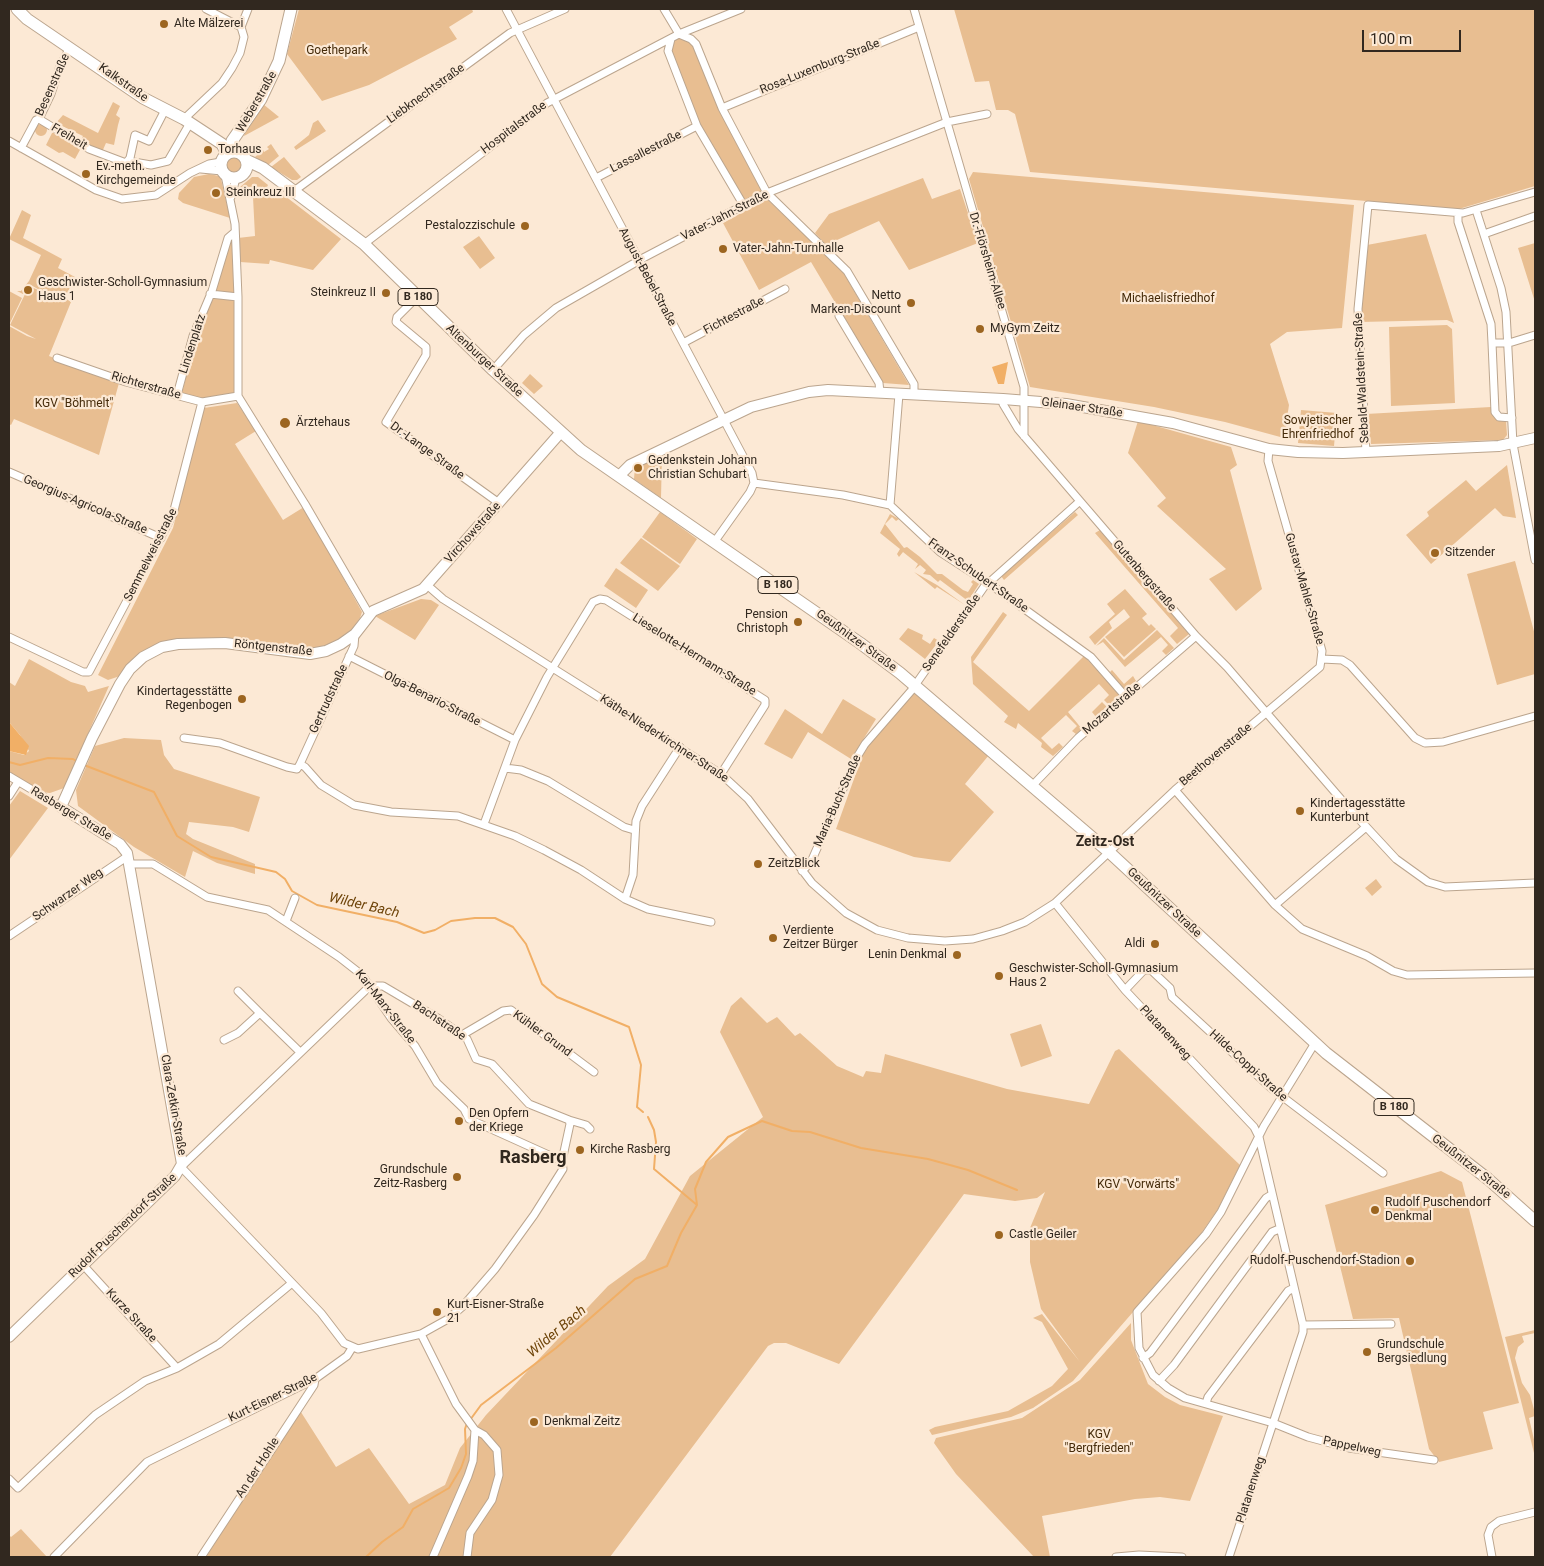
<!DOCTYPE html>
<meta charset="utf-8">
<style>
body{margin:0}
#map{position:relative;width:1544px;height:1566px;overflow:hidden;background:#fce9d5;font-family:Roboto,sans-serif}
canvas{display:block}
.frame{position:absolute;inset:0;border:10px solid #31281f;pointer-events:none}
.scale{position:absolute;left:1362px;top:30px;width:99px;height:22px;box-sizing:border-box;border:2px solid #31281f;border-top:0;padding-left:6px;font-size:15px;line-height:18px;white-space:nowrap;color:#31281f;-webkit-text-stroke:4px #fce9d5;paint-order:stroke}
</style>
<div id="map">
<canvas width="1544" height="1566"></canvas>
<div class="frame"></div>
<div class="scale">100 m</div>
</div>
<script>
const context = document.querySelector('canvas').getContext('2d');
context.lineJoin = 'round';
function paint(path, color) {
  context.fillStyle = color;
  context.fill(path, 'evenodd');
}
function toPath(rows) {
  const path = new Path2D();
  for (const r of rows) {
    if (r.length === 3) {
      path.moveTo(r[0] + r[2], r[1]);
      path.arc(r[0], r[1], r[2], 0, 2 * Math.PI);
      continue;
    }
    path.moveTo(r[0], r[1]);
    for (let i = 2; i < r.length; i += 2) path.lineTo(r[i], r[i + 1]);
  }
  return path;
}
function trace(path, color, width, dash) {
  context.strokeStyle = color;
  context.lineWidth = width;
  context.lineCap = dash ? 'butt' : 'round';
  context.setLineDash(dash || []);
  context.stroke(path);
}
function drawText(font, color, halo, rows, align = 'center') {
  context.font = font + ' Roboto,sans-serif';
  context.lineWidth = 4.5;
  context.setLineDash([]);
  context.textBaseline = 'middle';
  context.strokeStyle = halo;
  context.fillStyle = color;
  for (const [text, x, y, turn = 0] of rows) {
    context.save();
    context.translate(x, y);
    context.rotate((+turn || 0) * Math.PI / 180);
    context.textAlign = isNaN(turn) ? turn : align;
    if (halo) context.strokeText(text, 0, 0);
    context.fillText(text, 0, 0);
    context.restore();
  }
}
paint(toPath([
 [299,9,472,9,473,12,449,27,457,39,369,85,322,101,287,54],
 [954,9,1535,9,1535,186,1459,209,1030,172,1015,114,1008,110,996,110,989,81,975,82],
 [679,36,690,40,765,193,744,204,698,124,670,51,672,39],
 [113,102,120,106,116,115,120,118,118,125,114,145,106,143,102,152,80,141,83,136,56,123,63,115,98,133],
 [263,104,279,117,244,136,246,129],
 [318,120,326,131,296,150,294,147,309,135,313,123],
 [41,130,6],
 [53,131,81,148,75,159,63,152,59,153,46,145],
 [271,144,279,156,268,165,255,157,263,150,264,152,269,149,267,147],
 [234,165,9],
 [284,157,301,177,297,180,292,180,271,167],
 [973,172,1354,205,1342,328,1287,332,1270,344,1289,405,1284,438,1225,422,1154,407,1030,387,969,179],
 [209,174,219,176,221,179,230,218,183,203,178,199,179,193,194,177],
 [252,177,258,177,268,185,267,187,273,191,274,189,285,196,341,239,313,270,270,260,269,264,240,262,238,238,255,236,253,197,237,197,240,187],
 [923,178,932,199,960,189,978,243,909,270,879,221,826,245,815,233,829,214],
 [767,199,843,272,909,385,883,383,811,262,759,290,723,223],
 [22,210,31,215,23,238,62,259,58,268,75,277,65,298,71,302,49,356,119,383,99,455,14,419,11,425,9,424,9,326,27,336,36,339,10,325,29,286,45,293,29,284,23,294,17,291,21,291,29,281,41,255,9,239],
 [1426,234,1454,323,1447,320,1360,322,1367,245],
 [232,236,235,294,213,292],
 [479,236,495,258,480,269,463,247],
 [1535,243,1535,302,1518,248],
 [9,291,22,298,9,325],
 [210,296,235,299,234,393,205,400,182,393,196,337],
 [1447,325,1452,329,1455,403,1391,406,1389,327],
 [530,374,543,386,534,394,522,383],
 [237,403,256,431,235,444,283,520,304,507,362,612,360,618,352,629,335,642,316,648,296,650,171,642,123,675,108,680,98,675,173,528,204,408],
 [1491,407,1492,413,1506,421,1507,435,1503,440,1371,444,1366,414],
 [1301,410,1337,413,1334,446,1298,443],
 [1138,421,1231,447,1237,465,1230,470,1262,589,1236,611,1209,579,1226,569,1157,506,1166,498,1128,453],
 [662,454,661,498,634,479,635,467],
 [1507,465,1516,518,1503,516,1495,508,1431,564,1406,535,1429,516,1427,512,1466,480,1476,491],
 [660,512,697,539,680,564,642,537],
 [1075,512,1078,515,1004,580,1001,576],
 [890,514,899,519,896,521,892,517,885,524,904,548,907,547,920,557,937,574,942,574,963,590,968,592,973,584,971,582,973,580,979,584,968,601,940,580,938,582,930,575,923,574,926,570,920,565,915,569,918,564,903,552,899,557,897,554,900,549,880,533],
 [1100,530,1189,634,1177,644,1170,636,1178,628,1095,533],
 [641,538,680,566,658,591,620,563],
 [1515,561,1535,635,1535,674,1497,685,1467,574],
 [616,568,648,590,636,608,604,586],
 [914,572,937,585,965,605,937,587,935,589],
 [1125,589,1147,614,1142,618,1149,626,1151,624,1156,629,1124,657,1105,637,1130,617,1124,609,1109,622,1112,628,1095,645,1089,637,1115,614,1107,604],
 [421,599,431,600,439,605,415,640,375,616],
 [1003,612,1007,615,973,662,1029,711,1084,656,1119,694,1110,706,1104,700,1109,695,1099,684,1068,712,1082,729,1076,734,1072,731,1077,726,1066,715,1041,738,1052,749,1059,743,1063,747,1053,756,1041,747,1042,743,1018,723,1016,729,1004,722,1008,716,973,684,971,657],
 [908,628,923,635,922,639,930,644,934,638,939,641,925,659,899,639],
 [1157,630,1174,648,1166,655,1162,651,1168,645,1161,637,1125,667,1103,642,1096,646,1104,638,1124,660],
 [29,659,71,682,85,686,88,692,109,686,64,788,50,793,41,792,9,772,9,751,24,755,29,751,20,735,9,722,9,682,15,686],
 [1112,670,1124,684,1133,676,1136,681,1124,689,1110,672],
 [914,692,989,755,965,784,994,812,950,862,914,857,836,829,864,751],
 [843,699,876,719,851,759,808,732,792,759,764,744,785,709,822,734],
 [1102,702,1108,708,1096,717,1092,712],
 [124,738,161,740,164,755,174,769,260,797,249,832,233,827,189,822,186,834,193,839,255,864,255,874,217,863,193,851,185,877,134,847,78,806,76,790,95,746],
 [20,791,48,808,9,860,9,806],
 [1376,879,1382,887,1372,896,1365,888],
 [741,997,767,1023,777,1017,795,1036,800,1033,837,1066,863,1077,866,1071,881,1073,885,1054,1007,1089,1089,1104,1115,1051,1119,1049,1240,1165,1218,1209,1200,1235,1073,1381,1033,1408,1011,1417,932,1435,929,1430,935,1427,1008,1411,1052,1386,1068,1369,1042,1322,1033,1318,1042,1314,1080,1362,1041,1309,1030,1262,1030,1228,1045,1192,1037,1198,1015,1201,964,1194,839,1364,786,1343,774,1343,768,1346,610,1557,206,1557,299,1409,336,1467,369,1448,409,1504,445,1485,460,1448,486,1415,608,1286,645,1259,690,1176,763,1117,720,1032,731,1006],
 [1041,1024,1052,1056,1021,1067,1010,1034],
 [1441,1171,1462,1182,1519,1403,1483,1412,1493,1449,1439,1462,1429,1449,1399,1318,1353,1319,1325,1205],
 [1131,1323,1131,1340,1148,1384,1165,1397,1180,1405,1223,1416,1190,1501,1160,1497,1135,1499,1042,1516,1050,1557,1034,1557,956,1474,934,1443,936,1438,1022,1418,1080,1380],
 [1535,1330,1535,1333,1522,1336,1524,1342,1518,1347,1515,1358,1522,1383,1530,1395,1535,1413,1535,1416,1529,1418,1535,1444,1535,1457,1505,1337],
 [21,1529,47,1557,9,1557,9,1535,11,1537]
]), '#e8be91');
paint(toPath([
 [1008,362,1004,384,998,384,992,367],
 [9,722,29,746,26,755,9,751]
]), '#f1af66');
trace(toPath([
 [9,762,20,765,48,758,73,759,78,762],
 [84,765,154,792,177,836,211,857,276,872,285,879,292,891,317,905,397,922,424,933,435,930,451,921,475,918,495,918,513,927,526,944,542,984,557,997,629,1027,641,1065,637,1107,643,1112],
 [648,1117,654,1130,656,1142,654,1169,697,1205],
 [697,1205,695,1189,706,1162,728,1137,762,1121,792,1131,810,1132,861,1148,928,1159,968,1170,1017,1190],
 [470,1420,481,1405,556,1348,635,1279,667,1266,681,1233,697,1205],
 [366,1557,382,1542,403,1527,413,1509,449,1488,461,1468,466,1454,465,1429,467,1423]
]), '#f1af66', 2);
const street = toPath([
 [206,9,241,27],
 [506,9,752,473,754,483,750,492,715,541],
 [664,9,679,34,691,39,696,44,722,108,767,193,847,271,914,384,914,394],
 [914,9,1024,387,1024,436],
 [671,39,668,51,697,126,744,206],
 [722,108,919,27],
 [39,119,89,149,126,163,130,158,135,135,149,141,165,110],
 [184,119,222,83,232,68,240,53,244,37,241,27,248,9],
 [9,141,96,190,122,199,156,195,190,173,209,164,221,162],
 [21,148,36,120,39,119,51,94,59,69,70,47],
 [128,161,151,165,168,161,190,123],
 [201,169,222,171],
 [225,175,235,224,238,297,238,396],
 [596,178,697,126],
 [294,191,510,33,565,9],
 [231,197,236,178],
 [1476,210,1501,288,1506,312,1513,444,1535,560],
 [1458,213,1458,222,1491,324,1492,343,1509,343,1535,335],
 [1484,234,1535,216],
 [364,244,547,103,679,34,741,9],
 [210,294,238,297],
 [417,297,397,317,396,322,426,347,426,355,386,422,499,503],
 [839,316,879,383,880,392],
 [683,343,785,289],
 [1492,343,1495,412,1499,417,1512,418],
 [57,358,126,382,202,402,238,396],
 [493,370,524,335,556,308,645,257,767,193,947,122,987,114],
 [177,395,193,336,212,291,228,238,235,232],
 [238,396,305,504,369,614],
 [1003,399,1003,404,1018,429,1196,636,1227,667,1346,805,1396,859,1428,882,1445,887,1535,883],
 [1366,452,1358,309,1368,205,1463,213,1535,192],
 [9,472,161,538],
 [754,483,843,495,890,505,940,552,994,587,1091,657,1126,697],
 [890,505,899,394],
 [427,585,443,599,721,774,748,799,812,883,846,913,877,930,908,938,945,941,973,939,1002,931,1025,922,1055,903,1175,790,1320,667,1322,651,1268,461,1269,449],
 [9,637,83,672,89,672,173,514,202,402],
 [349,656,515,740],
 [1322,659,1342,660,1350,665,1415,738,1425,743,1443,742,1535,716],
 [184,738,220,743,287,767,297,769,300,764],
 [300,764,305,767,321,785,354,805,391,812,458,816,515,836,544,850,581,870,625,899,648,909,711,922],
 [300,764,354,646,355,634],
 [505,768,521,770,548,781,624,827,634,830],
 [9,776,61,807],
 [1032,786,1078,738,1196,636],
 [1175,790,1275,905,1302,929,1367,956,1393,971,1407,975,1535,973],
 [9,796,18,782],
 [484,824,515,740,547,677,593,602,600,599,606,600,765,700,765,705,721,774],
 [130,864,153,864,207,897,268,910,339,957,362,975,391,1018,415,1046,437,1083,464,1109,469,1119,562,1161],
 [802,871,811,862,857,757,865,744,911,691,984,587,1080,501],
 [625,899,633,875,636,821,642,806,680,747],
 [1055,903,1125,990,1254,1127,1259,1137,1303,1325,1303,1332,1229,1557],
 [1275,905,1366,827],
 [286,921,295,898],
 [9,936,128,856],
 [370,986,383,986,439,1019,467,1039,476,1059,492,1064,529,1104,569,1120,570,1124,562,1161,563,1169,534,1215,495,1269,463,1306,448,1319,421,1334,358,1349,344,1343,321,1313,181,1167,370,986],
 [1125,990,1144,970,1151,970,1170,988,1172,997,1271,1088,1383,1173],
 [238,991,260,1013],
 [462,1035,503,1011,511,1010,594,1072],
 [224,1040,238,1033,260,1013,300,1052],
 [1315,1043,1264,1126,1221,1212,1206,1234,1137,1312,1139,1348,1153,1375,1168,1388,1185,1398,1273,1423,1308,1437,1349,1448,1434,1460],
 [569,1120,586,1125,590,1129],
 [84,1266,177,1368],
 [1303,1325,1391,1324],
 [421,1334,456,1404,475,1430,473,1461,468,1476,433,1557],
 [1143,1358,1150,1353,1266,1198,1271,1195],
 [1159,1381,1174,1365,1272,1232,1279,1229],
 [1206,1403,1208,1397,1288,1291,1294,1288],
 [9,1479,18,1488,95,1415,145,1381,177,1368,219,1344,292,1283],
 [54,1557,147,1462,315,1379,347,1356,352,1348],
 [201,1557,314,1385,315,1379],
 [467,1557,470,1533,492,1500,499,1475,497,1450,484,1435,475,1430],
 [1116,1557,1139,1555,1182,1557],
 [1492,1557,1488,1535,1491,1527,1499,1521,1535,1512]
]);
const secondary = toPath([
 [620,475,630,465,751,407,809,392,828,390,1003,399,1066,404,1173,423,1269,449,1298,452,1343,453,1499,446,1535,438],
 [9,1337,175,1176,182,1164,127,853,120,844,61,807,92,738,120,684,130,669,143,657,162,647,178,644,225,643,310,654,326,651,341,644,355,634,373,611,423,589,561,432]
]);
const primary = toPath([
 [17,9,27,19,143,98,184,119,222,144,227,154],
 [234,165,13],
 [231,152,232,141,261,99,279,61,291,9],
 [246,160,263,168,364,244,493,370,581,450,860,643,900,673,1109,852,1326,1053,1488,1179,1535,1221]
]);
trace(street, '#bba58e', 9);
trace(secondary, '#bba58e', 12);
trace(primary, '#bba58e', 13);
trace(street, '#fff', 7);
trace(secondary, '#fff', 10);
trace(primary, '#fff', 11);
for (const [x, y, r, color] of [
 [164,24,5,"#9c6520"],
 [208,150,5,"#9c6520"],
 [86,174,5,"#9c6520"],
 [216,193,5,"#9c6520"],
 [525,226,5,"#9c6520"],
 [723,249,5,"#9c6520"],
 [28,290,5,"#9c6520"],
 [386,293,5,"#9c6520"],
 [911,303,5,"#9c6520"],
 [980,329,5,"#9c6520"],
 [285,423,6,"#9c6520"],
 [638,468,5,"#9c6520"],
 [1435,553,5,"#9c6520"],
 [798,622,5,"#9c6520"],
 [242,699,5,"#9c6520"],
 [1300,811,5,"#9c6520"],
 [758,864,5,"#9c6520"],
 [773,938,5,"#9c6520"],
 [1155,944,5,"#9c6520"],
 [957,955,5,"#9c6520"],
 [999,976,5,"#9c6520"],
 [459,1121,5,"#9c6520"],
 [580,1150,5,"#9c6520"],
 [457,1177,5,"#9c6520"],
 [1375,1210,5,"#9c6520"],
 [999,1235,5,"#9c6520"],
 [1410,1261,5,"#9c6520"],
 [437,1312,5,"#9c6520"],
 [1367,1352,5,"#9c6520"],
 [534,1422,5,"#9c6520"]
]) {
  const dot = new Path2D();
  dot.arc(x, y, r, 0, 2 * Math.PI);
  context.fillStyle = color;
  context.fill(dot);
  trace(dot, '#fce9d5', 2);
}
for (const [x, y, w] of [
 [418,297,40],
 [778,585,40],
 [1394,1107,40]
]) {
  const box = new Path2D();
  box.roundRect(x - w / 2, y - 8.5, w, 17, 4);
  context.fillStyle = '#fce9d5';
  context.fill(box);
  trace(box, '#31281f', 1);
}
drawText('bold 11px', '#31281f', null, [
 ["B 180",418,297],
 ["B 180",778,585],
 ["B 180",1394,1107]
]);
drawText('12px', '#31281f', '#fce9d5', [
 ["Alte Mälzerei",174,24],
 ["Torhaus",218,150],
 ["Ev.-meth.",96,167],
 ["Kirchgemeinde",96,181],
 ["Steinkreuz III",226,193],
 ["Pestalozzischule",515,226,"right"],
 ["Vater-Jahn-Turnhalle",733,249],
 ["Geschwister-Scholl-Gymnasium",38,283],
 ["Haus 1",38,297],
 ["Steinkreuz II",376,293,"right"],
 ["Netto",901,296,"right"],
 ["Marken-Discount",901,310,"right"],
 ["MyGym Zeitz",990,329],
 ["Ärztehaus",296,423],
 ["Gedenkstein Johann",648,461],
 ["Christian Schubart",648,475],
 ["Sitzender",1445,553],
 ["Pension",788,615,"right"],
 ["Christoph",788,629,"right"],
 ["Kindertagesstätte",232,692,"right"],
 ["Regenbogen",232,706,"right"],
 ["Kindertagesstätte",1310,804],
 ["Kunterbunt",1310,818],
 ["ZeitzBlick",768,864],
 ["Verdiente",783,931],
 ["Zeitzer Bürger",783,945],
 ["Aldi",1145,944,"right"],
 ["Lenin Denkmal",947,955,"right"],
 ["Geschwister-Scholl-Gymnasium",1009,969],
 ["Haus 2",1009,983],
 ["Den Opfern",469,1114],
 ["der Kriege",469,1128],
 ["Kirche Rasberg",590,1150],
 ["Grundschule",447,1170,"right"],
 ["Zeitz-Rasberg",447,1184,"right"],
 ["Rudolf Puschendorf",1385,1203],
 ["Denkmal",1385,1217],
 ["Castle Geiler",1009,1235],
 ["Rudolf-Puschendorf-Stadion",1400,1261,"right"],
 ["Kurt-Eisner-Straße",447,1305],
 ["21",447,1319],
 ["Grundschule",1377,1345],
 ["Bergsiedlung",1377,1359],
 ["Denkmal Zeitz",544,1422]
], 'left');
drawText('12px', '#452b0a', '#fce9d5', [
 ["Goethepark",337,51],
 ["Michaelisfriedhof",1168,299],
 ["KGV \"Böhmelt\"",74,404],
 ["Sowjetischer",1318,421],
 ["Ehrenfriedhof",1318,435],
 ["KGV \"Vorwärts\"",1138,1185],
 ["KGV",1099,1435],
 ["\"Bergfrieden\"",1099,1449]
]);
drawText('12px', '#31281f', '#fce9d5', [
 ["Rosa-Luxemburg-Straße",820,67,-22],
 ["Kalkstraße",123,83,35],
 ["Besenstraße",53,85,-66],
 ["Liebknechtstraße",426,94,-36],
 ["Weberstraße",257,102,-60],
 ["Hospitalstraße",514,128,-37],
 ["Freiheit",69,137,31],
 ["Lassallestraße",646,152,-27],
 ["Vater-Jahn-Straße",725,216,-27],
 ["Dr.-Flörsheim-Allee",987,261,73],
 ["August-Bebel-Straße",647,277,62],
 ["Fichtestraße",734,316,-28],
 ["Lindenplatz",193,344,-72],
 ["Altenburger Straße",484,361,43],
 ["Sebald-Waldstein-Straße",1362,378,-93],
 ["Richterstraße",146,386,16],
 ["Gleinaer Straße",1082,408,8],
 ["Dr.-Lange Straße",427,451,36],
 ["Georgius-Agricola-Straße",85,505,23],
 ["Virchowstraße",473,533,-48],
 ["Semmelweisstraße",151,555,-63],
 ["Franz-Schubert-Straße",978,576,35],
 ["Gutenbergstraße",1144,576,49],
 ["Gustav-Mahler-Straße",1304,589,74],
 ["Senefelderstraße",952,633,-55],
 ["Geußnitzer Straße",856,641,36],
 ["Röntgenstraße",273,648,6],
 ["Lieselotte-Hermann-Straße",694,655,32],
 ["Gertrudstraße",329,699,-65],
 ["Olga-Benario-Straße",432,699,27],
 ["Mozartstraße",1112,709,-41],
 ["Käthe-Niederkirchner-Straße",664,739,33],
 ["Beethovenstraße",1216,755,-40],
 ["Maria-Buch-Straße",838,801,-66],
 ["Rasberger Straße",71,814,31],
 ["Schwarzer Weg",68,895,-35],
 ["Geußnitzer Straße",1164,903,43],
 ["Karl-Marx-Straße",385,1007,52],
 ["Bachstraße",439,1021,34],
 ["Platanenweg",1165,1033,47],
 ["Kühler Grund",542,1034,36],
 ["Hilde-Coppi-Straße",1248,1066,42],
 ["Clara-Zetkin-Straße",173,1105,80],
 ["Geußnitzer Straße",1471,1167,38],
 ["Rudolf-Puschendorf-Straße",123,1226,-44],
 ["Kurze Straße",131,1316,47],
 ["Kurt-Eisner-Straße",273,1398,-26],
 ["Pappelweg",1352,1447,12],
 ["An der Hohle",258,1468,-57],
 ["Platanenweg",1251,1490,-72]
]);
drawText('bold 14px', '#31281f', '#fce9d5', [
 ["Zeitz-Ost",1105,842]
]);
drawText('italic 14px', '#6e4409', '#fce9d5', [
 ["Wilder Bach",364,906,13],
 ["Wilder Bach",557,1332,-40]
]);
drawText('bold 18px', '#31281f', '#fce9d5', [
 ["Rasberg",533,1158]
]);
</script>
